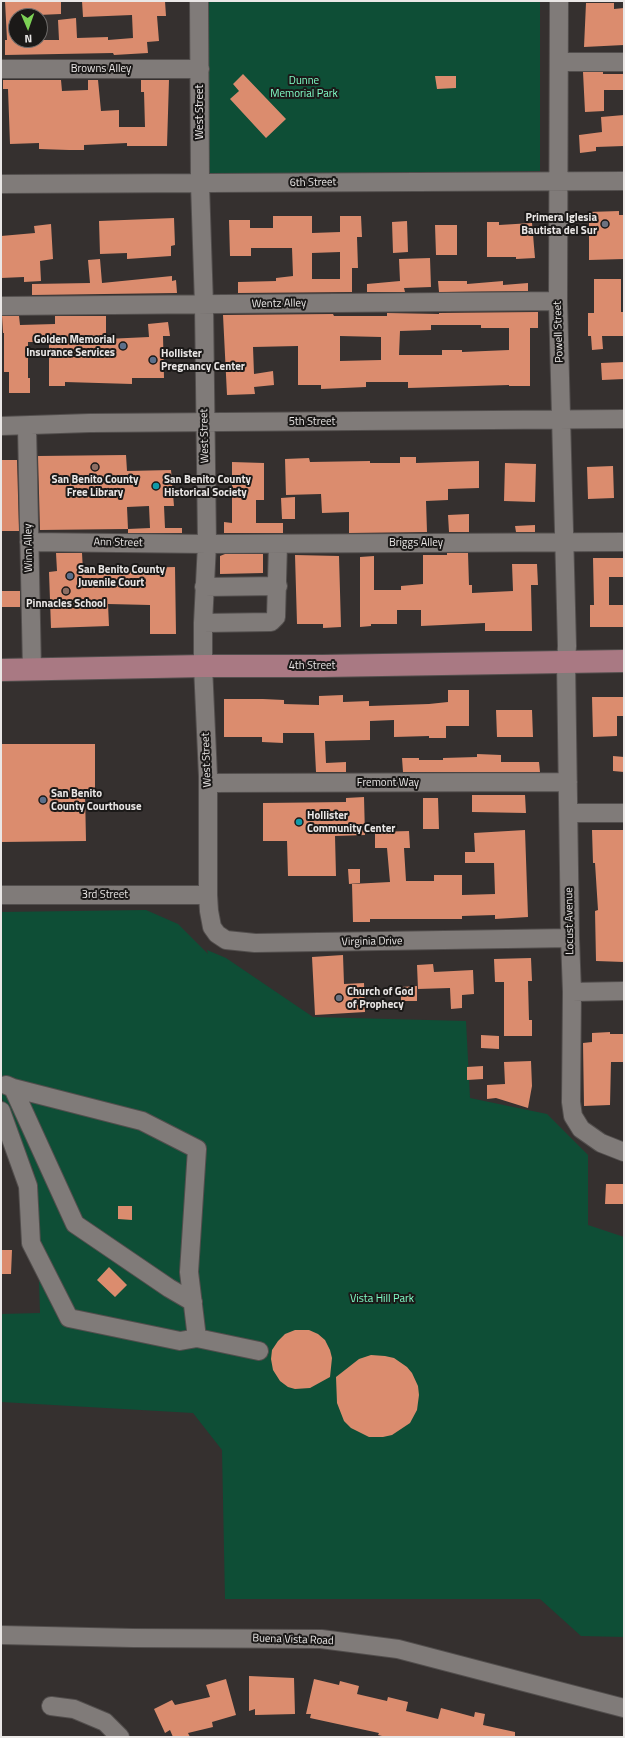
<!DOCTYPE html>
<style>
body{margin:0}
#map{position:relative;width:625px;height:1738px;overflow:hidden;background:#35302f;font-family:"Titillium Web",sans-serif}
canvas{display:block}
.frame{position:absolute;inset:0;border:2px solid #eae7e6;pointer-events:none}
.north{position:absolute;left:8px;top:8px;width:40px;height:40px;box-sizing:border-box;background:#1b1918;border:1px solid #6e6b6a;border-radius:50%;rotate:178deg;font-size:11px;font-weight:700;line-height:16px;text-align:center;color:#eae7e6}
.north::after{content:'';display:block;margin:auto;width:14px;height:18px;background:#7cd155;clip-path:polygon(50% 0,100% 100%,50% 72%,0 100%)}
</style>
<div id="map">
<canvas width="625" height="1738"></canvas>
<div class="frame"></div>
<div class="north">N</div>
</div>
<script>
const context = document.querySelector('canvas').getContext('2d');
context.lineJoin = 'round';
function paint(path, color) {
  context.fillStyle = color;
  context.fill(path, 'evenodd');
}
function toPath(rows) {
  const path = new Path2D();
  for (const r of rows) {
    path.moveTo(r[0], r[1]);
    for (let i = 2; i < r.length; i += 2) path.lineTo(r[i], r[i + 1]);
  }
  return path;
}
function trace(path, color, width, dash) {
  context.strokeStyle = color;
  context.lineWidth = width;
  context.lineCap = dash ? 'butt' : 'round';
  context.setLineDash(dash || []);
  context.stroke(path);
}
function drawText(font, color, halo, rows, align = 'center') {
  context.font = font + ' "Titillium Web",sans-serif';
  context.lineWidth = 4;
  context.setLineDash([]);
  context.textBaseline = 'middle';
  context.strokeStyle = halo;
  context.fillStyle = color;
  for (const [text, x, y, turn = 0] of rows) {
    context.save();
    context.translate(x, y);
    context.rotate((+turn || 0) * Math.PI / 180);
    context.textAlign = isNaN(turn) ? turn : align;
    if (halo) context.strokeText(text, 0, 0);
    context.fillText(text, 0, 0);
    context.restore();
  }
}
paint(toPath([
 [205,1,540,1,540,171,208,175],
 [146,910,178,924,208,954,207,950,226,958,313,1017,466,1021,470,1098,547,1114,588,1155,588,1225,624,1237,624,1637,581,1636,540,1599,225,1599,222,1450,193,1413,1,1402,1,1314,40,1313,36,1188,34,1172,1,1096,1,912]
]), '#0e4e36');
paint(toPath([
 [5,1,61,1,61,14,16,16,16,40,59,40,58,20,76,18,77,38,108,37,108,40,133,38,132,15,83,17,82,1,165,1,166,16,157,16,159,41,147,42,148,53,114,55,113,53,5,55,5,40,7,40],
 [586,3,614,3,614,9,624,8,624,45,584,47],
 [583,72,603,72,603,74,624,74,624,90,604,90,604,111,585,112],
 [243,74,286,119,266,138,230,99,239,91,233,84],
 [435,76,456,76,456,88,437,89],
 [3,80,61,80,62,91,88,90,88,80,98,80,101,111,119,110,119,127,145,127,144,92,141,92,141,80,169,80,167,146,127,146,127,143,84,145,84,150,69,150,39,149,39,143,10,144,8,89,3,89],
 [624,115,624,146,596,147,596,151,580,153,579,135,602,132,601,117],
 [619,211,619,215,624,215,624,259,589,260,589,212],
 [273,216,312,216,312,233,340,232,340,216,361,216,362,237,357,237,358,268,352,268,352,292,238,293,238,282,276,281,276,278,293,276,292,248,251,248,251,256,230,256,229,220,250,220,250,228,273,228],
 [340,252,340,279,312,279,312,253],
 [174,218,175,245,171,246,171,256,127,259,127,253,100,254,99,221],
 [407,221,408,252,393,253,392,222],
 [487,222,499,222,499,225,532,223,535,258,516,259,516,257,487,257],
 [51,224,53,259,40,261,41,281,24,282,24,277,1,278,1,236,35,233,34,226],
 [435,225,457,225,457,255,436,255],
 [430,258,431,287,404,288,405,292,367,292,367,284,400,281,399,259],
 [100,259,102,283,172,276,172,281,176,280,177,293,32,295,32,284,90,283,88,260],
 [594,279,621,279,621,312,624,312,624,336,602,336,603,349,592,350,591,336,588,336,588,313,594,313],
 [438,281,467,281,467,284,503,281,503,285,528,283,528,291,439,292],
 [538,312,538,328,530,328,530,386,509,386,509,385,408,388,408,382,366,382,366,387,321,389,321,385,298,385,298,346,253,347,254,374,273,371,274,385,254,387,255,394,227,395,223,315,333,314,334,316,387,316,387,313,439,314,439,313],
 [431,325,481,325,481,328,509,328,509,350,462,352,462,350,442,350,442,355,399,355,400,331,431,330],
 [340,336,381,337,381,360,340,361],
 [2,316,19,316,20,325,55,324,55,316,106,316,106,339,149,337,148,324,168,322,170,336,163,336,164,378,132,378,132,384,65,382,65,386,49,386,49,342,28,342,28,378,30,378,30,393,9,393,9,372,4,372,4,333,3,333],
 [624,362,624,379,602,380,601,363],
 [126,455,127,471,171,470,174,506,164,506,165,528,182,528,182,533,128,533,128,529,40,530,38,456],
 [149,506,150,528,128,529,127,507],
 [400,457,416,457,416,463,479,461,479,488,448,489,448,500,426,501,427,532,349,533,349,512,322,513,321,494,286,495,285,459,309,458,310,462,370,461,370,463,400,463],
 [1,460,17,460,19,531,1,531],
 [232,462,264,463,264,500,256,500,256,523,283,523,283,533,224,533,224,522,232,523],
 [505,463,536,464,535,502,504,501],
 [613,466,614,498,588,499,587,467],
 [295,497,295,519,282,519,281,498],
 [469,514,469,532,449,532,448,515],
 [535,525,535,532,516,532,515,526],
 [56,553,82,553,83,571,124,569,124,568,175,567,176,634,150,634,150,605,108,604,109,626,51,628,49,572,57,571],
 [447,553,468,553,469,585,472,585,472,593,513,591,512,564,537,564,538,585,531,585,532,631,485,631,485,623,421,626,421,610,397,610,397,624,371,624,371,626,360,627,360,557,374,556,374,590,401,590,401,586,423,584,423,555,447,555],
 [225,554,263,554,263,573,220,574,220,556],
 [295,555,339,556,341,627,323,628,323,624,297,624],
 [593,558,624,558,624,577,609,577,609,605,624,605,624,627,590,627,590,605,594,605],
 [1,591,20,591,20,607,1,607],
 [448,690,469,690,469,726,446,726,446,738,429,738,429,736,394,737,394,720,370,721,370,740,325,741,326,763,346,762,346,772,316,772,314,733,283,733,283,743,262,742,262,737,224,737,224,699,263,699,284,700,284,704,319,705,319,696,343,695,343,702,369,701,369,706,429,704,448,702],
 [592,697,624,697,624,716,617,716,617,736,593,737],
 [496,710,532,710,533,737,497,737],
 [1,744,95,744,95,792,85,792,86,841,1,842],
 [477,754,501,755,501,762,539,762,540,772,403,772,402,758,419,758,419,760,443,760,443,758,477,757],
 [613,756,624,757,624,772,613,771],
 [472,795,525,795,526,813,472,812],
 [364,797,365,835,335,836,336,876,288,876,287,841,263,841,263,803,346,802,346,798],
 [423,798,438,798,439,829,423,829],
 [525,830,528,917,495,919,495,915,462,916,462,919,370,919,370,922,353,922,352,884,390,882,387,848,375,848,375,832,409,831,410,848,404,848,406,881,434,881,434,875,462,875,462,895,495,894,494,863,465,863,465,852,475,852,474,833],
 [592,830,624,830,624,962,596,961,595,911,598,910,595,863,593,863],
 [348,869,360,869,360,883,349,884],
 [343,955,344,984,364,983,365,1012,315,1015,312,957],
 [531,958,532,981,528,981,529,1020,532,1020,532,1036,504,1036,504,982,495,982,494,959],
 [433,964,434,972,473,970,474,994,462,995,462,1008,451,1009,450,988,418,989,417,965],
 [417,986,417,1001,401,1001,401,987],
 [610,1032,610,1034,624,1034,624,1062,611,1062,610,1105,584,1106,583,1043,592,1042,592,1033],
 [481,1035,499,1036,499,1049,481,1048],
 [531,1061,532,1086,528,1108,496,1098,487,1099,487,1085,505,1084,504,1062],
 [483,1066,483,1079,467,1080,467,1067],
 [606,1184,624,1184,624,1204,605,1204],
 [118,1206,132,1206,132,1220,118,1219],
 [1,1250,12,1250,11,1274,1,1274],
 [109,1267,127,1285,115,1297,97,1280],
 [295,1330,309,1330,318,1334,325,1340,330,1350,332,1358,330,1377,310,1388,295,1389,288,1387,280,1381,273,1370,271,1359,272,1350,278,1341,285,1334],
 [371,1355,385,1356,394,1358,407,1367,412,1373,418,1386,419,1395,417,1410,410,1423,392,1435,383,1437,369,1437,351,1428,344,1421,337,1403,336,1377,359,1359],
 [249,1676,294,1678,295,1714,255,1715,255,1709,249,1711],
 [226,1679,236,1715,212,1722,213,1727,188,1733,190,1737,173,1737,170,1730,165,1733,154,1709,172,1700,175,1705,210,1697,206,1685],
 [314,1679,339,1685,340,1681,359,1686,357,1694,387,1701,388,1697,408,1702,406,1711,438,1719,441,1708,474,1717,475,1712,485,1714,483,1725,515,1732,515,1737,386,1737,378,1735,379,1733,310,1718,311,1714,306,1714]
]), '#db8c6e');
const minor = toPath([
 [199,1,200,184,204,305,207,544,203,623,203,666,208,776,208,895,209,911,212,927,217,934,226,940,255,943,570,938],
 [559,1,558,301,567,646,566,662,570,938,572,992,571,1102,573,1116,581,1129,601,1143,624,1152],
 [559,62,624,62],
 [1,69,200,69],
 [1,184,624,181],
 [1,306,558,301],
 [1,426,90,423,624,419],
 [27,427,32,670],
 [29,542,207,544,624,542],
 [204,587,278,586],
 [203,623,271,622,276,617,278,544],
 [208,783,568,782],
 [569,813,624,813],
 [1,895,208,895],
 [572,992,624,991],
 [6,1085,13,1088,75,1224,169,1288,193,1302],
 [1,1111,28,1186,31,1243,69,1318,180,1341,197,1338,189,1272,197,1149,142,1121,13,1088],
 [197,1338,259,1351],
 [1,1635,133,1638,321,1639,398,1649,624,1708],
 [51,1706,74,1709,105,1722,120,1737]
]);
const major = toPath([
 [1,670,203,666,322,666,624,661]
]);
trace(minor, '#524e4d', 20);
trace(major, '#524e4d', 24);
trace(minor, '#807b79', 18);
trace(major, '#a97983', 22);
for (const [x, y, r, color] of [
 [605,224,4,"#6b7280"],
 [123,346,4,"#5c6f8a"],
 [153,360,4,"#5c6f8a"],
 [95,467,4,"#8d6e63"],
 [156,486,4,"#0f9aa8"],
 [70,576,4,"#5c6f8a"],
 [66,591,4,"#8d6e63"],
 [43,800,4,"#5c6f8a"],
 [299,822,4,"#0f9aa8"],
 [339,998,4,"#6b7280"]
]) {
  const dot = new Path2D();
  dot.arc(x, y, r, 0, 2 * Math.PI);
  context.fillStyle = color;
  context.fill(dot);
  trace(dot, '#1b1918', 1.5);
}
drawText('11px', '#eae7e6', '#1b1918', [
 ["Browns Alley",101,69],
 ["West Street",200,112,-90],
 ["6th Street",313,183,-1],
 ["Wentz Alley",279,304,-1],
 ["Powell Street",559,332,-92],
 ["5th Street",312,422],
 ["West Street",205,436,-91],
 ["Ann Street",118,543,1],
 ["Briggs Alley",416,543],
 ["Winn Alley",29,548,-91],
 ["4th Street",312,666],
 ["West Street",207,760,-92],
 ["Fremont Way",388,783],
 ["3rd Street",105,895],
 ["Locust Avenue",570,921,-91],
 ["Virginia Drive",372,942,-1],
 ["Buena Vista Road",293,1640,2]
]);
drawText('11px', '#81fdc7', '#1b1918', [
 ["Dunne",304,81],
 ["Memorial Park",304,94],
 ["Vista Hill Park",382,1299]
]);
drawText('bold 11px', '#eae7e6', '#1b1918', [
 ["Primera Iglesia",597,218,"right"],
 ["Bautista del Sur",597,231,"right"],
 ["Golden Memorial",115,340,"right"],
 ["Insurance Services",115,353,"right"],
 ["Hollister",161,354],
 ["Pregnancy Center",161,367],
 ["San Benito County",95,480,"center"],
 ["Free Library",95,493,"center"],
 ["San Benito County",164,480],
 ["Historical Society",164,493],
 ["San Benito County",78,570],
 ["Juvenile Court",78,583],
 ["Pinnacles School",66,604,"center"],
 ["San Benito",51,794],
 ["County Courthouse",51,807],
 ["Hollister",307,816],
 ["Community Center",307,829],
 ["Church of God",347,992],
 ["of Prophecy",347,1005]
], 'left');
</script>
